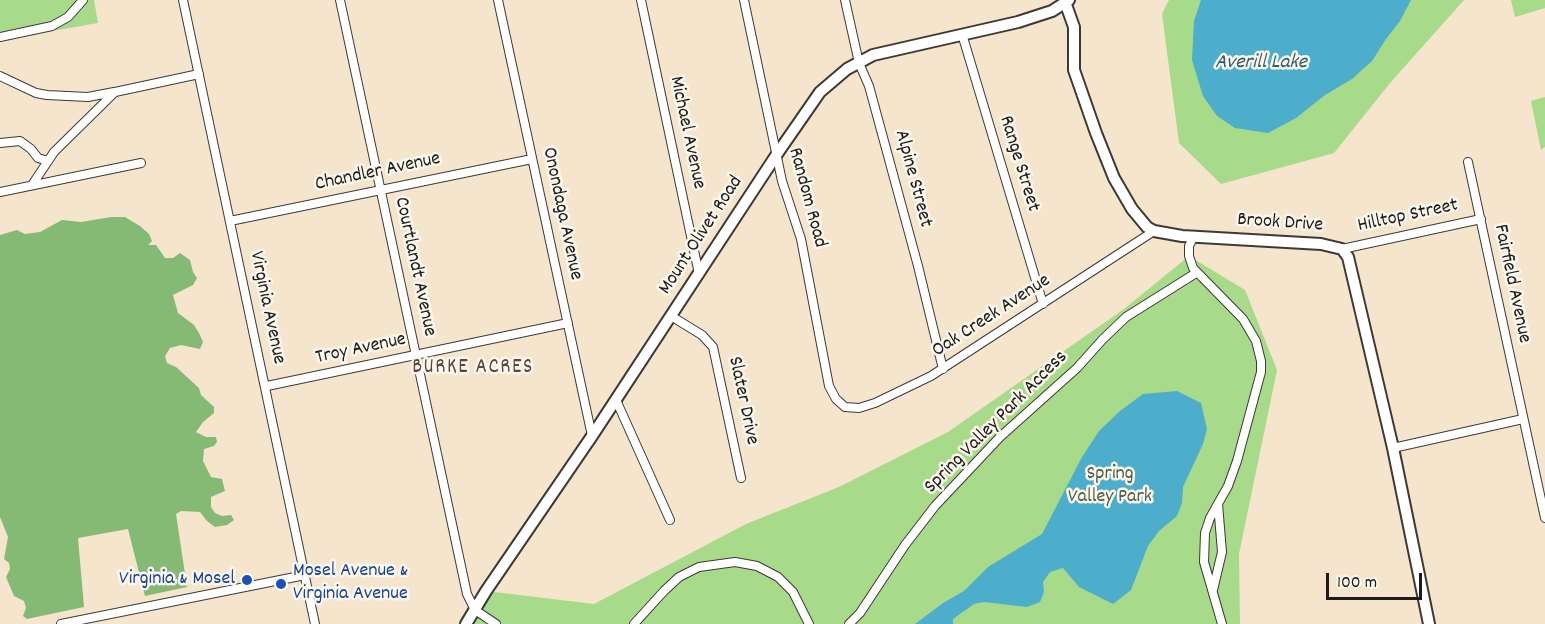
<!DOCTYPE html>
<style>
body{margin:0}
#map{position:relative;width:1545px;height:624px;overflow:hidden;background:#f5e5cc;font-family:Dekko,sans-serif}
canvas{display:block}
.scale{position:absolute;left:1326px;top:573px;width:96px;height:27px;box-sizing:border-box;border:3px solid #1c1c1c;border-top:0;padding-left:8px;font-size:18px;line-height:21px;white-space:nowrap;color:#1c1c1c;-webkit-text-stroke:4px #fbf7ec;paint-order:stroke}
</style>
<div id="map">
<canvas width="1545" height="624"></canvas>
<div class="scale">100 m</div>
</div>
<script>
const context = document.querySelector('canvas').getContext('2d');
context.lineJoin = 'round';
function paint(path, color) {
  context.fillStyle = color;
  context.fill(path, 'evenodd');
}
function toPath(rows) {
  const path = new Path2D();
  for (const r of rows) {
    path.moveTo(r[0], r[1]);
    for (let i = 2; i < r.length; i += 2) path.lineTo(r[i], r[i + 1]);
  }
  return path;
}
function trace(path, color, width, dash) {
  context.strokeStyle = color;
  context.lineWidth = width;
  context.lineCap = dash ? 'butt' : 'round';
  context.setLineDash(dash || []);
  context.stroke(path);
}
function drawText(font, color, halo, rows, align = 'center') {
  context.font = font + ' Dekko,sans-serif';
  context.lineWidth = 5;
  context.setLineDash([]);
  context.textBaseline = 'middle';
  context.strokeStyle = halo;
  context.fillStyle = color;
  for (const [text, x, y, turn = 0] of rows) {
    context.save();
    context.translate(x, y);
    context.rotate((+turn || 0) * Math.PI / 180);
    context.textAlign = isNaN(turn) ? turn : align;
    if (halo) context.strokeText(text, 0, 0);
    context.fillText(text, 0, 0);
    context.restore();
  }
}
paint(toPath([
 [0,0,94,0,98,23,0,40],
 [1169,0,1464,0,1390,83,1334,153,1221,184,1179,143,1162,14],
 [1511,0,1545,0,1545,8,1515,17],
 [1545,97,1545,147,1541,150,1531,101],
 [1189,256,1245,290,1277,370,1239,554,1240,624,465,624,486,591,594,604,746,524,839,487,948,432,1124,309]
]), '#a7da89');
paint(toPath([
 [111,217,125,217,140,226,149,234,152,241,148,245,156,245,165,258,173,258,180,253,190,260,193,272,197,278,193,285,173,295,178,313,194,325,199,333,203,342,200,349,181,345,170,348,165,356,167,363,176,367,199,388,201,395,214,407,214,413,203,422,196,432,206,437,216,437,217,442,214,446,204,449,203,461,211,477,222,479,225,491,211,497,211,507,215,513,222,516,231,515,234,520,227,525,215,527,207,521,200,512,181,511,176,514,187,587,145,596,128,529,78,538,84,607,27,619,23,616,26,608,24,601,14,596,6,577,10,569,9,563,4,559,8,537,0,517,0,235,17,230,25,234,40,232,62,220,81,222]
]), '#85ba75');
paint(toPath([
 [1201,0,1411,0,1400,21,1386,39,1372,61,1352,79,1325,95,1296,118,1268,133,1235,128,1217,116,1203,96,1192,60,1194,21],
 [1177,391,1201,403,1207,429,1203,444,1183,487,1182,503,1177,516,1159,531,1148,546,1131,590,1113,604,1079,587,1063,568,1050,572,1043,582,1044,592,1040,602,1027,607,984,602,974,604,953,619,953,624,915,624,943,603,964,591,988,567,1042,534,1082,457,1099,431,1120,411,1143,394]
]), '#4caecb');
const street = toPath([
 [183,0,315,624],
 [340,0,467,594,475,610,496,624],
 [498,0,592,436],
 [641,0,699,274],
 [744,0,782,181,801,239,829,386,836,399,845,407,859,408,875,403,931,376,1154,231],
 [845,0,859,63,869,86,918,266,943,369],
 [962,34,1043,304],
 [0,37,52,26,68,17,83,0],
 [0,76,36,93,47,95,88,97,114,92],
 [0,143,20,141,31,149,38,158,48,161],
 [1468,162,1545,518],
 [32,185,54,152,115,92,199,74],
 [0,192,141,163],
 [230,221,532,159],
 [1194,236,1189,246,1189,256,1193,268,1243,319,1256,341,1261,361,1261,372,1237,461,1228,486,1210,518,1205,533,1204,562,1222,624],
 [1342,249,1481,219],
 [671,316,702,335,713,347,741,478],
 [267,386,568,323],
 [616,400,670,520],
 [1393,448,1523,419],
 [1213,590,1222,552,1218,504],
 [61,624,305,575],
 [634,624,664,591,679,577,699,567,735,562,757,566,778,577,793,592,809,624],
 [849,624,860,613,905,545,935,506,1000,437,1077,368,1103,339,1126,317,1196,273]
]);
const secondary = toPath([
 [1065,2,1074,27,1074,70,1096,133,1114,178,1132,209,1147,227,1154,231,1182,236,1321,244,1342,249,1348,257,1393,448,1429,624],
 [466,624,486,591,592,436,777,154,820,92,847,69,873,55,1018,22,1052,11,1069,0]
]);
trace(street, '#3d3a36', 10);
trace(secondary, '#3d3a36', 14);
trace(street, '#fff', 8);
trace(secondary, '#fff', 10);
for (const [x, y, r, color] of [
 [247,580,6,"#1a4fb4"],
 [281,584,6,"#1a4fb4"]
]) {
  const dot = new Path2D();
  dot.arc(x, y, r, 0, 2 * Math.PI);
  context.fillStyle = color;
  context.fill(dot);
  trace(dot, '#fbf7ec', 2);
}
drawText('20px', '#1c1c1c', '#fbf7ec', [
 ["Michael Avenue",686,133,78],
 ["Range Street",1018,164,73],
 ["Chandler Avenue",378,173,-12],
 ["Alpine Street",912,179,75],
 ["Random Road",806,198,75],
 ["Onondaga Avenue",561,214,78],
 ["Hilltop Street",1408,217,-12],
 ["Brook Drive",1280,224,4],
 ["Mount Olivet Road",702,236,-57],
 ["Courtlandt Avenue",414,267,78],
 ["Fairfield Avenue",1511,284,78],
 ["Virginia Avenue",266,308,78],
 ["Oak Creek Avenue",992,317,-33],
 ["Troy Avenue",361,350,-12],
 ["Slater Drive",742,401,78],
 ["Spring Valley Park Access",997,423,-45]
]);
drawText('20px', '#4d5e42', '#fbf7ec', [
 ["Spring",1110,475],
 ["Valley Park",1110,498]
]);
drawText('20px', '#164399', '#fbf7ec', [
 ["Mosel Avenue &",293,572],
 ["Virginia Avenue",293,595],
 ["Virginia & Mosel",235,580,"right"]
], 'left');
drawText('italic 21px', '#325e6b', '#fbf7ec', [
 ["Averill Lake",1261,64]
]);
context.letterSpacing = '1.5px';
drawText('21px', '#5e463d', '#fbf7ec', [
 ["BURKE ACRES",473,369]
]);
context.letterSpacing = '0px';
</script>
